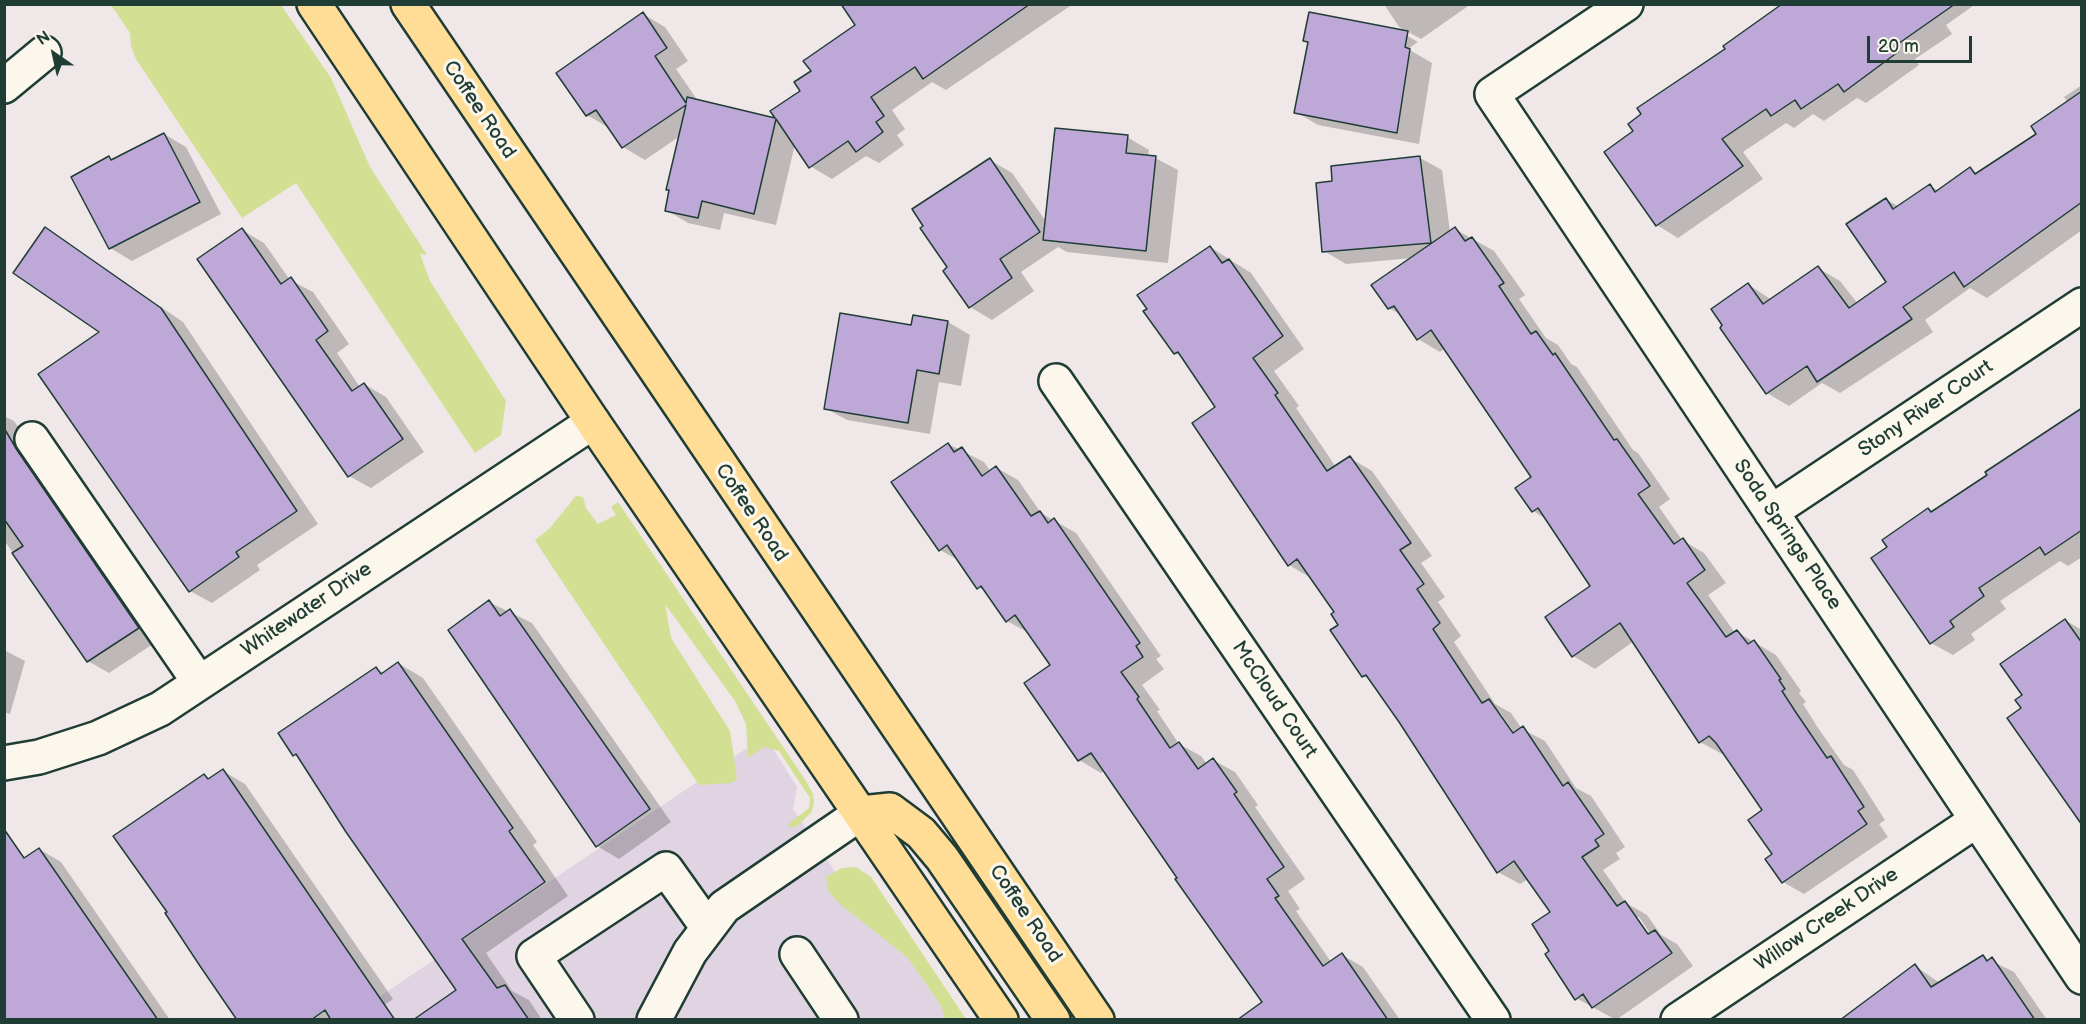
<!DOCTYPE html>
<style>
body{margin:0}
#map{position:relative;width:2086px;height:1024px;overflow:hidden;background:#efe7e8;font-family:"Balsamiq Sans",sans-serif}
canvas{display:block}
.frame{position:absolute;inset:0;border:6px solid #1f3d34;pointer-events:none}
.north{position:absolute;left:24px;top:24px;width:60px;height:60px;-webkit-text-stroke:4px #fbf7ec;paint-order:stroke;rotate:326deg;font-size:16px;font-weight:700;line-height:24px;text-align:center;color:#1f3d34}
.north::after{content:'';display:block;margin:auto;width:21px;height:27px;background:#1f3d34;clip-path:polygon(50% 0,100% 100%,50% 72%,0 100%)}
.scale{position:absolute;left:1867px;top:36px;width:105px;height:27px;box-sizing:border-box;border:3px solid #1f3d34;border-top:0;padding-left:8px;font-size:18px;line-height:21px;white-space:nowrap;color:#1f3d34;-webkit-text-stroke:4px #fbf7ec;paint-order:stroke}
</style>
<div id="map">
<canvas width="2086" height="1024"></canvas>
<div class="frame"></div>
<div class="north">N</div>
<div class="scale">20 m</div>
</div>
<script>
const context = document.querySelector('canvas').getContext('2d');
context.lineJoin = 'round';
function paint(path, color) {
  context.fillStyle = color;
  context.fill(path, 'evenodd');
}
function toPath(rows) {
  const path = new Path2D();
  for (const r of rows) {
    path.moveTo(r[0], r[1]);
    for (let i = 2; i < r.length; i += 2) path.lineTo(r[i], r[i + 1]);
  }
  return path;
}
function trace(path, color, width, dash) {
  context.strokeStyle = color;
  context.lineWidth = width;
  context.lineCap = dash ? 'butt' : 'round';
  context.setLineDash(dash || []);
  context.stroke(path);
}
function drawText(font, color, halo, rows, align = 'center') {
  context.font = font + ' "Balsamiq Sans",sans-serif';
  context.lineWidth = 6;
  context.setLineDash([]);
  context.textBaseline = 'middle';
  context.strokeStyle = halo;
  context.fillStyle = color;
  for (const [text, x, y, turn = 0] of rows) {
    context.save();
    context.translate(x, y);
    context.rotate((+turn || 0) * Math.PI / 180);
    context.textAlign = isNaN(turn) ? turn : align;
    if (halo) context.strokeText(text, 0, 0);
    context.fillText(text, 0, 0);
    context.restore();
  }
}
paint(toPath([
 [765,736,797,787,793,809,842,882,864,886,953,1020,345,1020]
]), '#e0d4e3');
paint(toPath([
 [111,5,281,5,331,78,370,167,427,255,420,254,430,281,506,401,501,435,475,453,296,183,242,218,136,59,131,46,130,33],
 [576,496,583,497,586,508,598,524,616,515,611,507,618,502,806,781,813,794,814,804,811,813,795,828,787,825,809,808,810,798,779,751,764,747,748,758,746,724,735,701,665,604,671,638,730,731,737,779,731,783,699,785,555,571,535,540,549,529],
 [856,867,871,877,966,1019,945,1019,941,1006,908,958,841,905,828,891,826,877,842,868]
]), '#d3df92');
paint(toPath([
 [843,4,1073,4,946,90,932,82,892,110,905,129,897,135,904,145,879,163,866,156,832,179,810,166,795,144,776,225,724,213,720,230,688,223,666,210,680,136,645,160,623,147,611,129,587,115,559,74,643,14,665,27,688,61,676,69,698,101,779,121,813,72,857,25],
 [1384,4,1471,4,1421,39,1399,27],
 [1787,4,1973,6,1946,25,1952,34,1915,59,1919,65,1866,103,1857,98,1824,121,1813,114,1794,128,1786,123,1743,152,1763,179,1678,238,1657,225,1635,132,1643,115,1639,108],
 [1397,30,1418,42,1408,49,1432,63,1419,144,1318,125,1296,112],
 [2082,85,2082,230,1987,298,1970,288,1925,320,1933,332,1840,393,1822,383,1789,406,1767,393,1749,285,1772,300,1818,268,1840,281,1858,304,1888,282,1886,199,1899,207,1930,186,1939,191,1970,169,1979,174,2038,134,2068,103,2064,97],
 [164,134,186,147,221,214,132,261,110,248,109,158,114,161],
 [1127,137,1149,150,1148,157,1155,158,1178,170,1168,263,1067,252,1058,247,1021,272,1034,291,992,320,970,307,949,267,990,160,1012,173,1047,223],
 [1420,158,1442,170,1450,232,1455,229,1494,251,1525,295,1519,299,1546,338,1558,345,1571,364,1577,367,1633,450,1638,453,1670,499,1659,507,1682,540,1704,553,1726,583,1708,595,1735,633,1737,632,1776,655,1801,691,1799,693,1806,702,1803,704,1818,728,1844,765,1853,770,1885,820,1879,824,1888,837,1804,894,1783,882,1765,810,1724,753,1722,754,1700,742,1634,641,1595,669,1573,656,1592,586,1548,520,1533,511,1533,478,1445,348,1440,352,1418,339,1403,316,1389,308,1413,258,1346,264,1324,251,1334,183],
 [46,229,183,322,318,524,257,565,260,570,212,603,190,591,101,332],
 [242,230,264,243,290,280,313,292,349,344,337,353,360,387,364,384,386,397,424,452,371,488,349,476],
 [1210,247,1251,273,1304,349,1274,371,1299,406,1296,408,1336,467,1350,458,1372,471,1432,556,1421,563,1445,597,1438,602,1461,636,1454,642,1495,704,1511,713,1522,729,1545,741,1576,788,1591,796,1625,847,1616,853,1620,859,1603,870,1626,903,1647,915,1661,935,1677,944,1693,966,1616,1020,1576,998,1551,951,1552,912,1528,879,1520,884,1498,872,1372,681,1363,676,1336,612,1311,578,1289,565,1194,423,1217,407,1184,358,1175,353,1146,311],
 [1496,711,1499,711,1518,738,1516,740],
 [1635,917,1639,917,1654,939,1651,941],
 [914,316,948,322,970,335,961,386,939,382,930,434,847,420,825,408,912,327],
 [2082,410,2082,557,2068,566,2060,561,2000,601,2006,609,1971,634,1975,640,1953,655,1931,643,1889,547,1928,510,1933,513],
 [4,416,14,421,35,451,159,640,109,673,88,661,4,540],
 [948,444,984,462,991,472,997,468,1018,480,1041,513,1076,533,1161,656,1156,659,1164,669,1142,685,1160,710,1157,711,1179,744,1201,756,1207,764,1213,760,1235,772,1258,805,1255,807,1305,879,1288,891,1300,909,1296,911,1331,962,1342,955,1363,967,1400,1020,1274,1020,1104,770,1101,773,1079,760,1052,665,1029,633,1007,621,988,593,978,587,960,561,940,550],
 [489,602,532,623,671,822,619,859,597,846],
 [2065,620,2082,630,2082,813,2023,709,2024,696],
 [4,650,25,661,10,714,4,712],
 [398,663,423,678,537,842,533,845,568,896,486,953,512,991,529,1000,542,1020,416,1020,458,991,300,758,294,755,376,669,384,673],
 [223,771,245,784,393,999,363,1020,240,1020,204,776,210,779],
 [39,849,61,862,170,1020,4,1020],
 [1983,957,2014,972,2047,1020,1843,1020,1915,966,1940,983]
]), '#0003');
const building = toPath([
 [841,4,1030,4,923,79,915,67,871,97,884,116,876,122,883,132,856,152,848,141,809,168,776,119,754,214,702,201,698,218,665,211,669,190,666,190,686,105,622,148,596,110,586,116,556,73,643,12,667,48,655,56,686,103,687,97,775,118,770,111,800,91,794,82,811,71,803,61,855,25,841,4],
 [1782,4,1955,4,1895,46,1898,52,1844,92,1838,84,1801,109,1795,100,1771,116,1766,109,1722,139,1743,166,1656,226,1604,152,1633,131,1628,124,1641,114,1637,108,1725,49,1723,46,1782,4],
 [1309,12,1408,31,1405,47,1410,49,1397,133,1294,113,1308,42,1303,41,1309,12],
 [2082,91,2082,202,1964,287,1954,272,1903,307,1912,319,1817,382,1807,366,1766,394,1720,328,1722,325,1711,309,1748,283,1763,304,1818,266,1849,308,1886,282,1846,224,1886,198,1893,209,1930,184,1935,192,1970,167,1975,174,2036,134,2031,126,2082,91],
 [1055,128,1128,135,1126,153,1156,156,1146,251,1043,240,1055,128],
 [164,133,200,202,109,249,71,177,109,156,111,160,164,133],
 [1420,156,1431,243,1322,252,1316,183,1332,181,1331,166,1420,156],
 [990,158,1040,232,1000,259,1012,278,969,308,943,271,947,267,920,228,923,226,912,209,990,158],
 [45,227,161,308,297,511,236,552,239,557,189,592,38,374,99,332,13,273,45,227],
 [1455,227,1465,241,1472,237,1504,283,1499,286,1531,334,1536,331,1553,355,1555,353,1614,440,1617,439,1650,486,1638,494,1674,544,1683,538,1705,570,1687,583,1726,637,1737,630,1748,644,1754,640,1781,679,1779,680,1785,689,1782,691,1797,714,1827,758,1831,756,1864,807,1858,811,1867,824,1782,883,1765,859,1772,854,1748,820,1762,810,1716,743,1709,736,1699,743,1620,623,1572,657,1545,617,1590,586,1538,508,1532,512,1515,488,1531,477,1431,330,1417,340,1394,306,1388,309,1371,285,1455,227],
 [242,228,281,284,291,277,328,331,316,340,352,391,364,383,403,439,348,477,197,259,242,228],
 [1210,246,1222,263,1229,259,1283,336,1253,358,1278,393,1275,395,1327,471,1350,456,1411,543,1400,550,1424,584,1417,589,1440,623,1433,629,1482,703,1489,699,1513,733,1523,726,1563,786,1568,782,1604,834,1595,840,1599,846,1582,857,1617,906,1625,901,1648,934,1655,930,1672,953,1592,1008,1583,994,1575,1000,1545,954,1549,951,1532,924,1550,912,1514,861,1497,873,1399,722,1366,675,1362,677,1330,630,1338,625,1331,614,1334,612,1297,559,1288,566,1192,423,1215,407,1178,352,1174,354,1143,311,1147,309,1137,295,1210,246],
 [840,313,911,325,913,315,948,321,939,374,917,370,908,423,824,409,840,313],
 [2082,408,2082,530,2045,555,2040,547,1979,588,1984,596,1950,621,1954,627,1930,644,1871,558,1887,547,1882,540,1928,508,1931,512,1987,475,1985,472,2082,408],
 [4,428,17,450,139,628,87,662,12,553,23,546,4,519,4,428],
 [948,443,954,452,962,447,982,476,996,466,1031,516,1040,511,1048,523,1054,518,1140,643,1136,646,1143,657,1121,672,1139,697,1137,699,1170,748,1179,742,1198,769,1213,758,1237,792,1234,794,1284,867,1267,879,1279,896,1275,898,1323,966,1342,953,1388,1020,1237,1020,1262,1002,1175,879,1177,878,1091,753,1078,761,1024,683,1050,665,1015,615,1006,622,981,586,977,589,947,545,939,551,891,482,948,443],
 [489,600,500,616,510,609,650,809,596,847,448,630,489,600],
 [2065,619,2082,643,2082,825,2007,718,2021,708,2015,700,2022,695,2000,664,2065,619],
 [398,662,513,828,509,831,545,882,462,939,497,988,505,985,529,1020,413,1020,456,990,346,832,296,754,293,756,278,733,376,667,381,674,398,662],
 [223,769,314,902,395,1020,331,1020,325,1010,311,1020,237,1020,200,966,165,913,167,912,113,836,204,774,208,779,223,769],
 [4,829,24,858,39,848,158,1020,4,1020,4,829],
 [1983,955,1987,961,1992,957,2035,1020,1840,1020,1915,964,1931,987,1983,955]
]);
paint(building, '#bea8d7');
trace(building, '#1f3d34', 1.5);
const minor = toPath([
 [1626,4,1492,94,2082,977],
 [4,86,44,53],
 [1056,381,1493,1020],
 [32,439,199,682],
 [1771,512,2082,305],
 [4,763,39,757,98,738,160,709,593,422],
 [797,954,841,1020],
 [577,1020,534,956,666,869,708,928],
 [654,1020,690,952,724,907,861,813],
 [1678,1020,1977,820]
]);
const major = toPath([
 [314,4,593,422,1001,1020],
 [408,4,1097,1020],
 [861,813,890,810,921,833,942,858,1053,1020]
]);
trace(minor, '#1f3d34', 38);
trace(major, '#1f3d34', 38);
trace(minor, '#fbf7ec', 33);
trace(major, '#ffdd96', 33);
drawText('20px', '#1f3d34', '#fbf7ec', [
 ["Coffee Road",479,110,56],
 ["Stony River Court",1926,409,-34],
 ["Coffee Road",751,513,56],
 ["Soda Springs Place",1787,535,56],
 ["Whitewater Drive",307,610,-34],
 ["McCloud Court",1274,700,56],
 ["Coffee Road",1025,914,56],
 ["Willow Creek Drive",1827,920,-34]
]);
</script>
